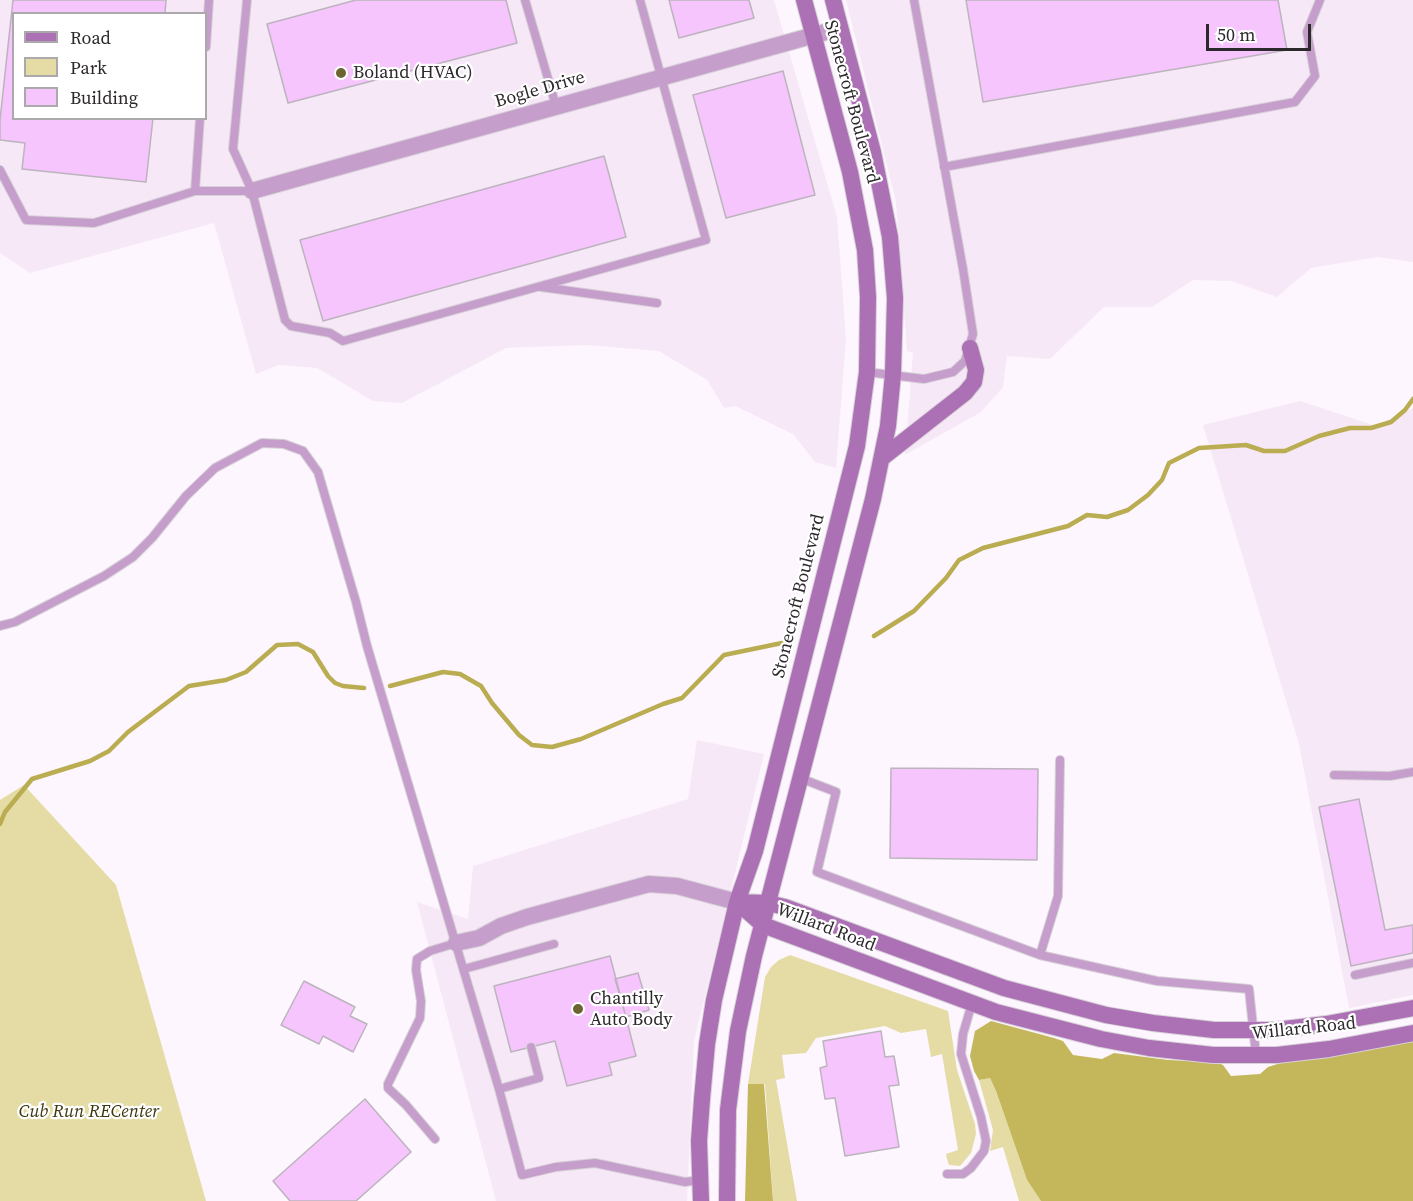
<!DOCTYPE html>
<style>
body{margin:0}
#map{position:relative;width:1413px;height:1201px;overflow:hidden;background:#fdf6fe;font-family:"Source Serif 4",serif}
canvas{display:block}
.legend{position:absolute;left:12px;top:12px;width:195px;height:108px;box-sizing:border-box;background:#fff;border:2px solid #aba9ab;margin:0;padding:8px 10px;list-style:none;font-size:18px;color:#2c282c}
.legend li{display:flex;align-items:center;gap:12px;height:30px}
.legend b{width:30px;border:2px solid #aba9ab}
.scale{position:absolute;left:1206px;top:24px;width:105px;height:27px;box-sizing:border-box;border:3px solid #2c282c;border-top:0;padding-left:8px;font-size:18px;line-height:21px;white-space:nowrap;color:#2c282c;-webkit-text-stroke:4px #fff;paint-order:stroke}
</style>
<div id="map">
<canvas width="1413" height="1201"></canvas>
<ul class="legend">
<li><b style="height:8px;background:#ac70b4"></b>Road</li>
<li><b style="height:16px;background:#e4dca4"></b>Park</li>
<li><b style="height:16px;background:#f6c5fd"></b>Building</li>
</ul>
<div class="scale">50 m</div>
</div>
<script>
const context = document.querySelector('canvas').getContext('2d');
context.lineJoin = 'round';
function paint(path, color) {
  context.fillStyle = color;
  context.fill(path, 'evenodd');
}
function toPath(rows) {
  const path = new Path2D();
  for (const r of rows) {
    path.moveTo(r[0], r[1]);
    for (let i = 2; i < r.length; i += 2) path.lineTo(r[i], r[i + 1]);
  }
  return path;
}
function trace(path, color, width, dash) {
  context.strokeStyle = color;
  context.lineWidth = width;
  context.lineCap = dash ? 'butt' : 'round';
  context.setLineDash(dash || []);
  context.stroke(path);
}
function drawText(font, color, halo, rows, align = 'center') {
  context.font = font + ' "Source Serif 4",serif';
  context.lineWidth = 4.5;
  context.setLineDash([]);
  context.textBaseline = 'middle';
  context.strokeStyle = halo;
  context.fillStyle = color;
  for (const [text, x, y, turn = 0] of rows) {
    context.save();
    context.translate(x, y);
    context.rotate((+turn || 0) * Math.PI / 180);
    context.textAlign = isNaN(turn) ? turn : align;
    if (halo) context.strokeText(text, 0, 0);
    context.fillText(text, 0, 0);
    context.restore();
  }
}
paint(toPath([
 [0,0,774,0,837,217,846,339,836,468,815,462,793,434,735,406,724,408,707,380,659,351,586,345,506,348,402,403,373,401,317,368,279,365,256,374,214,223,30,273,0,253],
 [14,14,206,14,206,118,14,118],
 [846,0,1413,0,1413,262,1378,257,1311,268,1277,297,1231,281,1193,280,1152,307,1104,307,1050,359,1007,356,1003,387,981,412,905,455,913,353,907,351,896,202],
 [1300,401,1376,426,1413,408,1413,995,1349,1008,1299,744,1203,425],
 [697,740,764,754,694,1041,687,1201,496,1201,417,902,468,919,473,866,688,799]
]), '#f7e8f8');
paint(toPath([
 [24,785,116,885,206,1201,0,1201,0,800],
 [790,955,948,1011,957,1070,975,1124,976,1134,971,1153,960,1166,949,1165,947,1159,946,1154,958,1150,942,1054,931,1057,926,1029,901,1033,885,1026,816,1038,806,1053,782,1055,785,1078,776,1080,797,1201,773,1201,765,1084,748,1084,765,977,771,967,779,960],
 [990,1078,996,1091,1027,1180,1041,1201,1019,1201,1003,1147,990,1151,993,1130,979,1080]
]), '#e4dca4');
paint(toPath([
 [991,1021,1054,1038,1063,1041,1073,1055,1102,1059,1114,1053,1168,1060,1216,1062,1223,1065,1231,1076,1260,1074,1268,1067,1284,1062,1326,1058,1413,1040,1413,1201,1041,1201,1027,1180,996,1091,990,1078,979,1080,974,1071,970,1056,975,1031],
 [748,1084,764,1084,773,1201,745,1201]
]), '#c4b65b');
trace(toPath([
 [874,636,914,611,946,578,959,560,983,548,1068,526,1087,515,1107,517,1128,510,1148,495,1162,480,1169,463,1199,448,1246,445,1264,451,1285,451,1319,436,1350,428,1371,428,1391,422,1405,410,1413,399],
 [390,686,443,672,460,674,481,686,492,703,519,735,532,745,552,747,581,739,663,704,682,698,724,655,782,643],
 [0,824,5,812,32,779,90,761,109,751,128,732,189,686,226,680,246,672,277,645,298,644,313,652,328,676,335,683,343,686,364,688]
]), '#baac50', 4.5);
const building = toPath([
 [13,0,166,0,165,14,14,14,14,118,153,118,146,182,22,169,25,143,0,140,0,120,13,0],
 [356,0,506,0,517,43,288,103,267,24,356,0],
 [669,0,749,0,754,18,679,38,669,0],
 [966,0,1278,0,1287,50,983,102,966,0],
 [783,71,815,195,726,218,693,95,783,71],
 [604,156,626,237,323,321,300,240,604,156],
 [891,768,1038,769,1037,860,890,858,891,768],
 [1359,799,1385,930,1413,925,1413,953,1351,966,1319,807,1359,799],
 [610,956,636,1056,609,1063,612,1075,567,1086,555,1041,511,1052,494,986,610,956],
 [638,973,649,1010,626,1017,615,979,638,973],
 [304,981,355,1007,350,1016,367,1024,353,1052,323,1036,319,1044,281,1025,304,981],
 [881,1031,885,1057,894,1056,899,1085,889,1086,899,1147,845,1156,835,1098,825,1099,820,1068,827,1066,823,1041,881,1031],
 [365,1099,411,1152,356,1201,290,1201,273,1181,365,1099]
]);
paint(building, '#f6c5fd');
trace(building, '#bcb4bd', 1.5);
const service = toPath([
 [247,0,233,149,252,191,285,320,291,326,330,333,343,341,706,240,640,0],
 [525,0,556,106],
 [206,47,209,0],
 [944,167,1295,102,1315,76,1307,32,1320,0],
 [0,170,26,220,94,223,195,191,252,191],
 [195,191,200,118],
 [541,287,657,303],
 [867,372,924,379,953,372,965,361,973,334,963,269,914,0],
 [0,626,15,622,104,576,133,557,152,538,186,496,215,468,262,443,284,444,303,451,318,472,356,602,367,646,499,1089,522,1175,556,1167,595,1163,685,1182,700,1180],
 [1334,775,1390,776,1413,772],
 [800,778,836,792,817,872,1040,955,1157,981,1249,989,1256,1055],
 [1040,955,1058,896,1060,760],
 [464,969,554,944],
 [1355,975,1413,963],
 [499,1089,539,1078,531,1047],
 [435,1139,406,1105,388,1088,388,1084,420,1018,421,1001,416,970,417,959,430,951,456,943],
 [947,1174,963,1174,971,1168,984,1151,986,1141,981,1117,961,1054,963,1034,972,1003]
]);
const minor = toPath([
 [252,191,840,28],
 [456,943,479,938,501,926,527,917,649,884,677,886,737,902]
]);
const secondary = toPath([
 [882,458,965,393,974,382,976,370,970,348],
 [737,902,763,925,996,1012,1101,1039,1149,1048,1213,1055,1277,1055,1329,1049,1413,1033],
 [737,902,768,903,785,907,1004,988,1106,1015,1153,1023,1214,1030,1276,1030,1326,1024,1413,1008],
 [701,1201,699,1141,702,1099,707,1044,714,1000,737,902,755,851,857,446,867,372,868,297,865,250,850,172,804,0],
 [727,1201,728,1110,738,1031,754,956,873,499,888,426,893,374,895,298,890,237,873,152,833,0]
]);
trace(service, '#d7d1d8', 10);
trace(minor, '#d7d1d8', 18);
trace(secondary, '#d7d1d8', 18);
trace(service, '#c69ecb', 8);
trace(minor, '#c69ecb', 16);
trace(secondary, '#ac70b4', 16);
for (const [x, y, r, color] of [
 [341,73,6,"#6c6431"],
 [578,1009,6,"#6c6431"]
]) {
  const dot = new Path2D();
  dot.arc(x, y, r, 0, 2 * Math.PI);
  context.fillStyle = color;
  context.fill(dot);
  trace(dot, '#fff', 2);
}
drawText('18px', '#2c282c', '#fff', [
 ["Boland (HVAC)",353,73],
 ["Chantilly",590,999],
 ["Auto Body",590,1020]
], 'left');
drawText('18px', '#2c282c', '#fff', [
 ["Bogle Drive",540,90,-16],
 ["Stonecroft Boulevard",851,102,75],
 ["Stonecroft Boulevard",799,596,-76],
 ["Willard Road",826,928,21],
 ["Willard Road",1304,1029,-6]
]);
drawText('italic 18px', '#3d370f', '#fff', [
 ["Cub Run RECenter",89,1112]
]);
</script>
